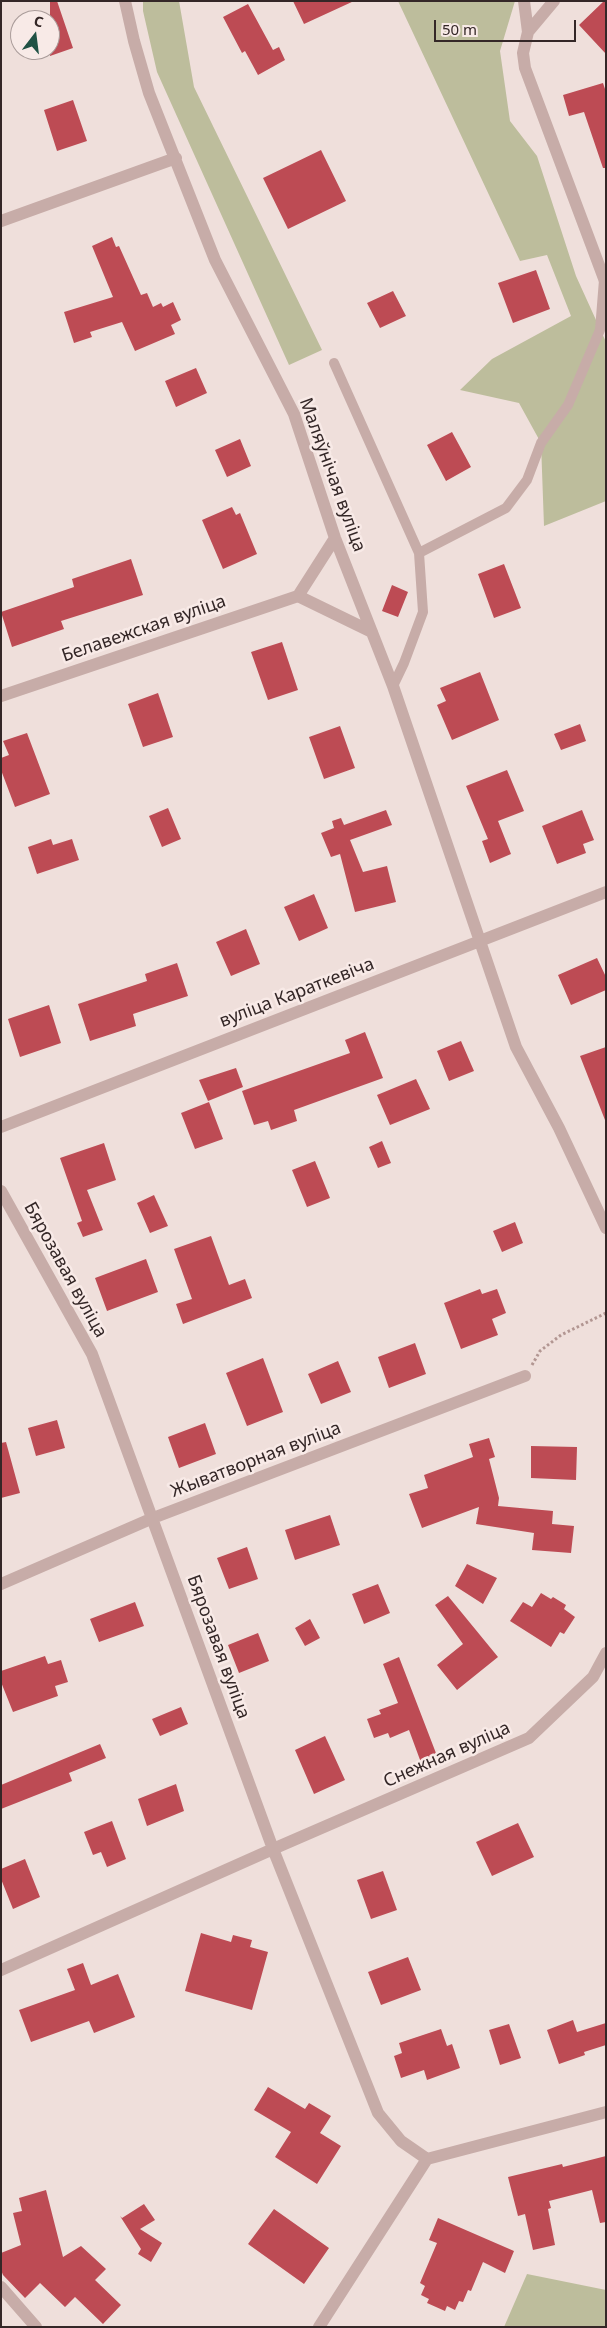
<!DOCTYPE html>
<meta charset="utf-8">
<style>
body{margin:0}
#map{position:relative;width:607px;height:2328px;overflow:hidden;background:#efdfdb;font-family:"Noto Sans",sans-serif}
canvas{display:block}
.frame{position:absolute;inset:0;border:2px solid #342727;pointer-events:none}
.north{position:absolute;left:10px;top:10px;width:50px;height:50px;box-sizing:border-box;background:#f8eae7;border:1px solid #aa9c9a;border-radius:50%;rotate:15deg;font-size:14px;font-weight:700;line-height:20px;text-align:center;color:#342727}
.north::after{content:'';display:block;margin:auto;width:18px;height:22px;background:#205245;clip-path:polygon(50% 0,100% 100%,50% 72%,0 100%)}
.scale{position:absolute;left:434px;top:20px;width:142px;height:22px;box-sizing:border-box;border:2px solid #342727;border-top:0;padding-left:6px;font-size:15px;line-height:18px;white-space:nowrap;color:#342727;-webkit-text-stroke:4px #f8eae7;paint-order:stroke}
</style>
<div id="map">
<canvas width="607" height="2328"></canvas>
<div class="frame"></div>
<div class="north">С</div>
<div class="scale">50 m</div>
</div>
<script>
const context = document.querySelector('canvas').getContext('2d');
context.lineJoin = 'round';
function paint(path, color) {
  context.fillStyle = color;
  context.fill(path, 'evenodd');
}
function toPath(rows) {
  const path = new Path2D();
  for (const r of rows) {
    path.moveTo(r[0], r[1]);
    for (let i = 2; i < r.length; i += 2) path.lineTo(r[i], r[i + 1]);
  }
  return path;
}
function trace(path, color, width, dash) {
  context.strokeStyle = color;
  context.lineWidth = width;
  context.lineCap = dash ? 'butt' : 'round';
  context.setLineDash(dash || []);
  context.stroke(path);
}
function drawText(font, color, halo, rows, align = 'center') {
  context.font = font + ' "Noto Sans",sans-serif';
  context.lineWidth = 5;
  context.setLineDash([]);
  context.textBaseline = 'middle';
  context.strokeStyle = halo;
  context.fillStyle = color;
  for (const [text, x, y, turn = 0] of rows) {
    context.save();
    context.translate(x, y);
    context.rotate((+turn || 0) * Math.PI / 180);
    context.textAlign = isNaN(turn) ? turn : align;
    if (halo) context.strokeText(text, 0, 0);
    context.fillText(text, 0, 0);
    context.restore();
  }
}
paint(toPath([
 [143,1,179,1,194,87,322,350,289,365,157,72,143,11],
 [398,1,515,1,500,51,510,121,537,156,576,276,606,342,606,501,544,526,541,443,519,403,460,390,492,359,571,316,547,255,520,261],
 [527,2274,606,2290,606,2327,504,2327]
]), '#bdbd9c');
paint(toPath([
 [50,1,57,1,73,48,50,56],
 [293,1,354,1,304,24],
 [604,1,606,1,606,54,579,25],
 [248,4,273,50,279,47,285,60,258,75,245,51,242,53,223,17],
 [603,83,606,92,606,168,603,168,584,112,569,116,563,95],
 [73,100,87,141,57,151,44,110],
 [321,150,346,201,288,229,263,178],
 [112,237,116,247,119,246,141,295,147,293,153,307,161,303,163,307,173,302,181,320,171,325,175,334,135,351,122,322,90,332,92,337,74,343,64,312,113,297,92,246],
 [536,270,550,309,513,323,498,283],
 [393,291,406,316,380,328,367,303],
 [196,368,207,393,176,407,165,381],
 [452,432,471,467,446,481,427,445],
 [240,439,251,466,227,477,215,450],
 [232,507,236,515,240,513,257,554,223,569,202,520],
 [131,559,143,595,61,621,64,629,12,647,1,612,74,587,72,579],
 [504,564,521,608,494,618,478,574],
 [392,585,408,592,398,617,382,611],
 [282,642,298,690,268,700,251,652],
 [480,672,499,720,452,740,437,705,446,701,440,688],
 [158,693,173,737,143,747,128,704],
 [580,724,586,741,561,750,554,734],
 [340,726,355,768,324,779,309,737],
 [27,733,50,794,15,807,1,770,1,758,9,755,3,741],
 [507,770,524,811,498,821,511,854,490,863,482,841,488,839,466,786],
 [168,808,181,839,162,847,149,816],
 [386,810,392,825,350,840,363,872,387,866,396,902,355,912,340,854,331,857,321,833,334,828,332,821,341,818,344,825],
 [582,810,594,840,583,844,586,853,557,864,542,826],
 [51,839,53,845,72,839,79,860,37,874,28,847],
 [314,894,328,928,299,941,284,907],
 [246,929,260,964,231,976,216,942],
 [597,958,606,977,606,990,571,1005,558,975],
 [177,963,188,996,133,1014,136,1026,90,1041,78,1004,147,981,145,974],
 [49,1005,61,1043,20,1057,8,1019],
 [365,1032,383,1078,294,1110,297,1121,271,1130,268,1121,254,1125,242,1091,350,1053,345,1040],
 [461,1041,474,1071,449,1081,437,1051],
 [606,1047,606,1120,605,1120,580,1056],
 [236,1068,243,1087,208,1101,199,1080],
 [416,1079,430,1109,390,1125,377,1095],
 [209,1102,223,1139,195,1149,181,1113],
 [382,1141,391,1163,378,1168,369,1147],
 [104,1143,116,1180,87,1190,103,1230,83,1237,77,1223,82,1221,60,1158],
 [315,1161,330,1198,307,1207,292,1170],
 [154,1195,168,1226,150,1233,137,1203],
 [515,1222,523,1243,502,1252,493,1231],
 [211,1236,229,1285,245,1279,252,1298,183,1324,176,1304,192,1299,174,1249],
 [146,1259,158,1292,107,1311,95,1278],
 [480,1289,482,1294,497,1289,506,1313,492,1319,498,1335,461,1349,444,1303],
 [415,1343,426,1374,389,1388,378,1357],
 [263,1358,283,1412,247,1426,226,1373],
 [338,1361,351,1392,321,1404,308,1374],
 [57,1420,65,1448,36,1456,28,1428],
 [205,1423,216,1454,179,1468,168,1437],
 [489,1438,495,1457,489,1459,499,1498,498,1506,553,1511,552,1524,574,1526,571,1553,532,1550,534,1533,476,1524,479,1507,422,1528,409,1494,428,1488,424,1475,473,1457,469,1444],
 [6,1442,20,1493,1,1498,1,1443],
 [531,1446,577,1447,576,1480,531,1478],
 [330,1515,340,1545,295,1560,285,1530],
 [247,1547,258,1579,229,1589,217,1558],
 [467,1564,497,1578,483,1604,455,1586],
 [378,1584,390,1613,364,1624,352,1594],
 [541,1593,551,1599,553,1597,566,1605,564,1609,575,1617,564,1634,560,1632,551,1647,510,1621,523,1602,532,1607],
 [448,1596,498,1657,457,1690,437,1665,463,1644,435,1605],
 [135,1602,144,1626,99,1642,90,1619],
 [310,1619,320,1638,305,1646,295,1628],
 [258,1633,269,1661,239,1673,228,1645],
 [45,1656,48,1664,61,1660,68,1682,55,1686,58,1696,13,1712,1,1682,1,1671],
 [399,1657,439,1761,423,1768,409,1730,390,1738,388,1733,374,1738,367,1719,381,1714,379,1710,398,1703,383,1664],
 [181,1707,188,1724,160,1736,152,1719],
 [325,1736,345,1780,314,1794,295,1750],
 [100,1744,106,1758,69,1773,72,1781,1,1809,1,1785],
 [176,1784,184,1811,147,1826,138,1799],
 [112,1821,126,1859,107,1867,101,1852,93,1855,84,1832],
 [518,1823,534,1857,492,1876,476,1842],
 [25,1859,40,1897,13,1909,1,1879,1,1869],
 [383,1871,397,1910,371,1919,357,1880],
 [201,1933,231,1942,233,1935,252,1940,250,1947,268,1952,252,2010,185,1991],
 [408,1957,421,1990,381,2005,368,1972],
 [83,1963,91,1985,118,1974,135,2017,94,2033,89,2021,31,2042,19,2010,75,1990,67,1969],
 [573,2020,577,2032,606,2023,606,2045,584,2052,585,2055,559,2064,547,2030],
 [509,2024,521,2058,500,2065,489,2030],
 [441,2029,447,2046,452,2044,460,2068,427,2080,424,2070,401,2078,394,2056,402,2053,399,2043],
 [268,2087,305,2109,309,2103,331,2116,320,2133,341,2146,317,2184,275,2157,291,2132,254,2110],
 [606,2156,606,2222,600,2223,592,2190,549,2201,551,2208,548,2209,555,2245,533,2250,525,2214,518,2216,508,2177,562,2164,563,2167],
 [46,2190,63,2257,81,2246,106,2269,95,2280,121,2305,103,2324,75,2297,65,2307,40,2283,25,2298,3,2275,1,2270,1,2253,21,2245,13,2213,22,2211,19,2198],
 [144,2204,155,2220,140,2229,162,2243,151,2262,138,2254,141,2249,120,2216,122,2218],
 [274,2209,329,2248,304,2284,248,2244],
 [438,2218,514,2251,505,2273,483,2262,471,2291,468,2290,463,2302,459,2301,455,2310,447,2306,445,2311,427,2303,429,2299,421,2295,425,2286,420,2283,437,2243,429,2240]
]), '#bd4b54');
trace(toPath([
 [532,1365,540,1351,561,1335,606,1313]
]), '#b29692', 3, [2.5, 2.5]);
trace(toPath([
 [334,363,419,553,423,612,404,663,393,686],
 [419,553,506,508,527,480,541,443,568,405,600,330,604,280]
]), '#c7aca8', 10);
trace(toPath([
 [125,1,134,41,149,93,215,260,294,414,335,538,393,686,516,1047,559,1128,606,1228],
 [524,1,528,32],
 [554,1,528,32,523,53,525,68,606,284],
 [1,221,176,158],
 [298,596,335,538],
 [1,696,298,596,372,632],
 [1,1127,606,892],
 [1,1191,92,1354,273,1849,1,1970],
 [1,1584,153,1518,525,1376],
 [427,2159,401,2141,378,2113,273,1849,529,1738,593,1677,606,1653],
 [427,2159,606,2112],
 [1,2287,36,2327],
 [319,2327,427,2159]
]), '#c7aca8', 12);
drawText('18px', '#342727', '#f8eae7', [
 ["Маляўнічая вуліца",332,475,70],
 ["Белавежская вуліца",144,629,-19],
 ["вуліца Караткевіча",297,993,-21],
 ["Бярозавая вуліца",65,1270,61],
 ["Жыватворная вуліца",256,1460,-21],
 ["Бярозавая вуліца",218,1647,70],
 ["Снежная вуліца",447,1755,-24]
]);
</script>
